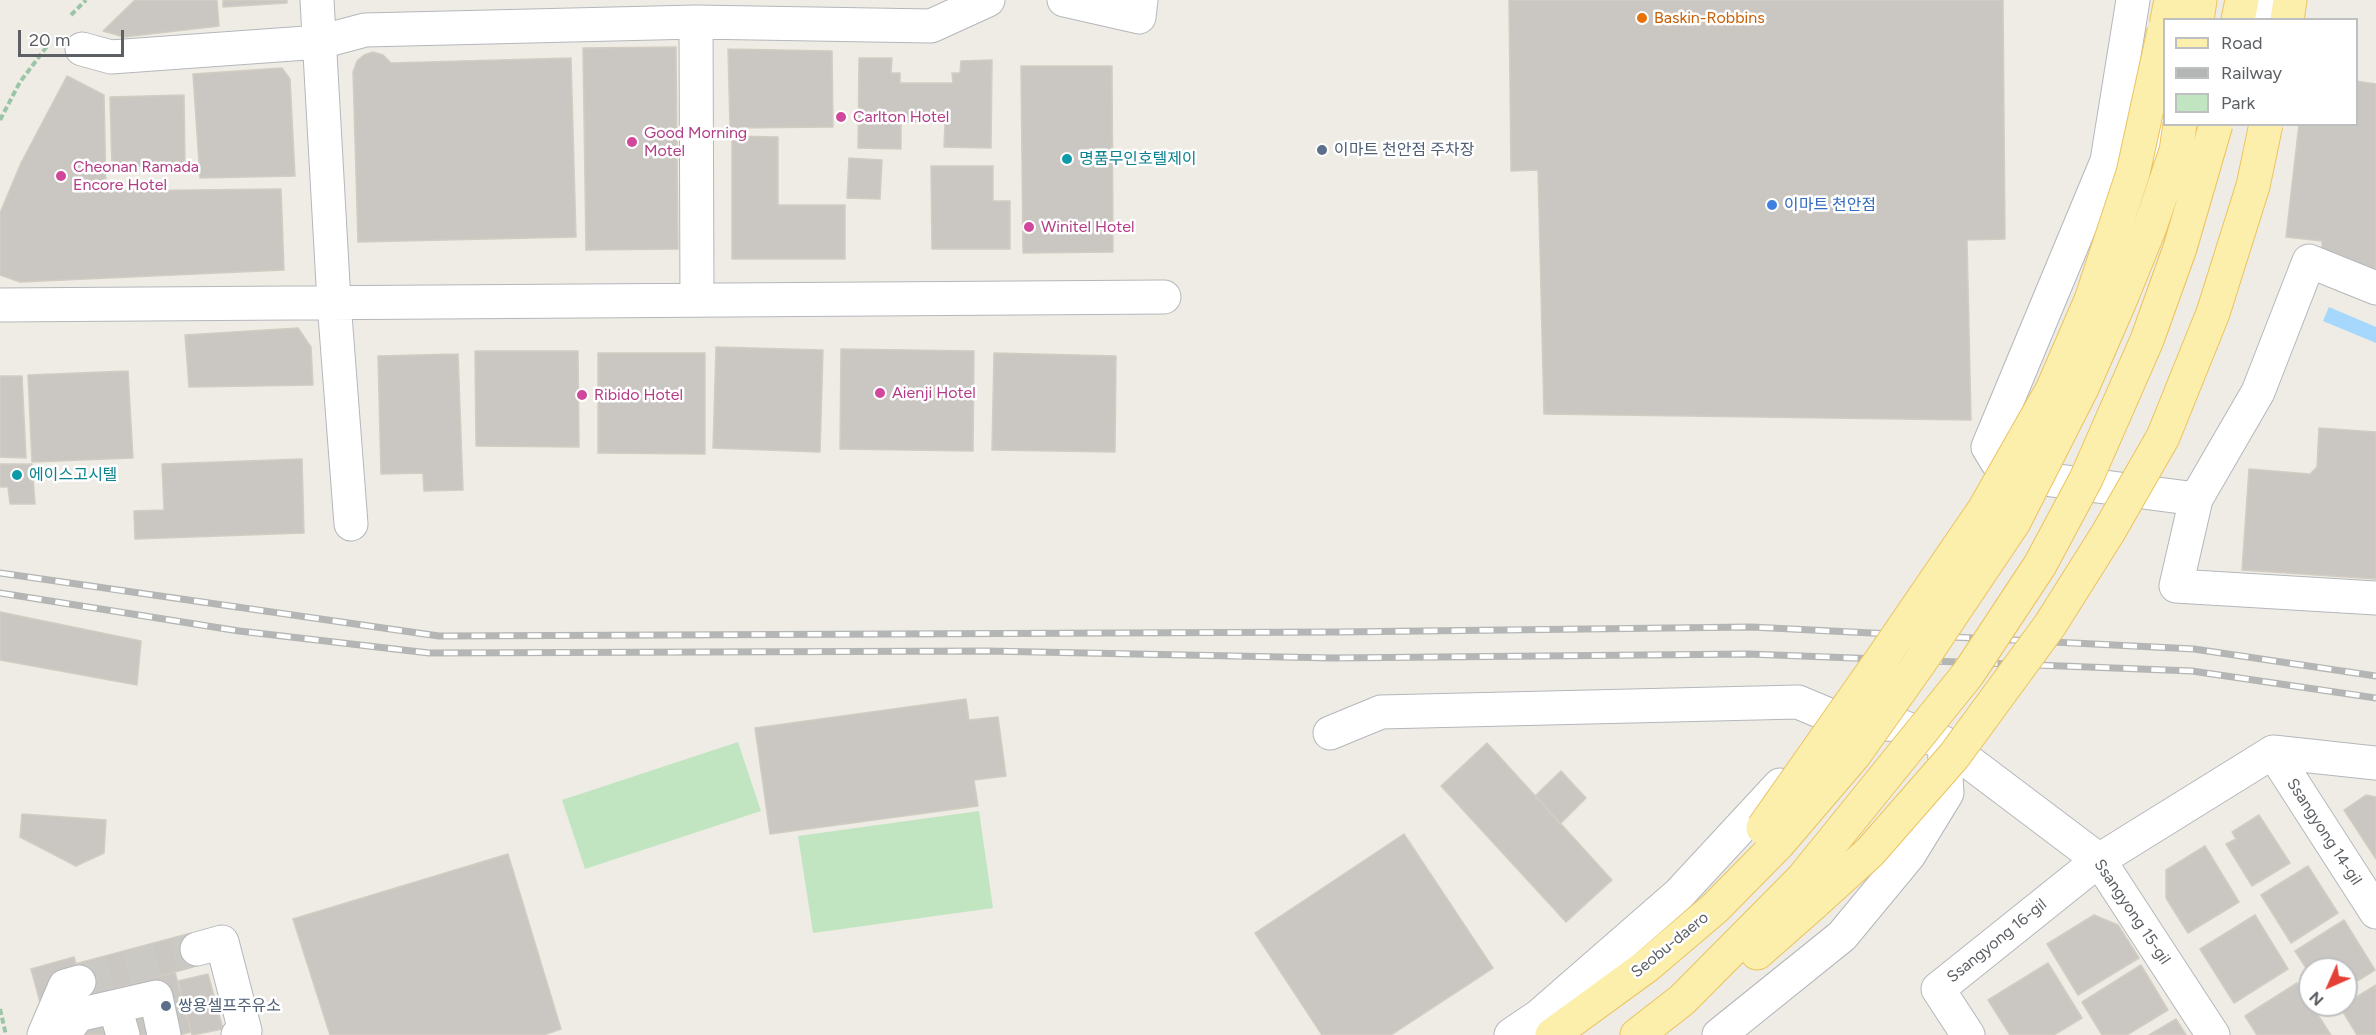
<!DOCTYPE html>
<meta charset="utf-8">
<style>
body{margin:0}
#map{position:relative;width:2376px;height:1035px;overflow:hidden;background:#eeece4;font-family:Figtree,sans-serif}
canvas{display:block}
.legend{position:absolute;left:2163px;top:18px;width:195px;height:108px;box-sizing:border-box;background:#fff;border:2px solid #bebfc1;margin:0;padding:8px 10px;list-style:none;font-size:18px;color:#5c6064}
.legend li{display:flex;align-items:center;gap:12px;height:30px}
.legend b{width:30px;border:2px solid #bebfc1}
.north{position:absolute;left:2298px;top:957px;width:60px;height:60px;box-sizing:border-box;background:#fff;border:2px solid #bebfc1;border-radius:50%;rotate:225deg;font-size:16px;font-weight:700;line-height:24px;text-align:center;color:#5c6064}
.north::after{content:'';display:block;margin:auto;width:21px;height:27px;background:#e34135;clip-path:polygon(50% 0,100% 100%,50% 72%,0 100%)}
.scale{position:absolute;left:18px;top:30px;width:106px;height:27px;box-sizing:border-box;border:3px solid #5c6064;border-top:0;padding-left:8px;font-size:18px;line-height:21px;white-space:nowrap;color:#5c6064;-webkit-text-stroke:4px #fff;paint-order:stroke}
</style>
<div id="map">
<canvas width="2376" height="1035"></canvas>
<ul class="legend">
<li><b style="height:8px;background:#fceeab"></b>Road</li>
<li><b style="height:8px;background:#b4b5b5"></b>Railway</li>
<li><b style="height:16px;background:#c2e5c1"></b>Park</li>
</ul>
<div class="north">N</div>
<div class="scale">20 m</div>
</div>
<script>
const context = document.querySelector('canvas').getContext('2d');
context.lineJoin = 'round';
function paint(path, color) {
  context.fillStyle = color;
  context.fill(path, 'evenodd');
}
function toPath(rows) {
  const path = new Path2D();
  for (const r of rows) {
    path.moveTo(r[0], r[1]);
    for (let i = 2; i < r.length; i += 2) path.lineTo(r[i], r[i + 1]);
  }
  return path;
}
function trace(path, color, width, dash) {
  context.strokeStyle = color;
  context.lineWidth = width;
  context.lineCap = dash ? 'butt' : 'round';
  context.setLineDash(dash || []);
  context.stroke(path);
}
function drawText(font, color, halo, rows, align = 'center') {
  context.font = font + ' Figtree,"Noto Sans KR",sans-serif';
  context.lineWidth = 5;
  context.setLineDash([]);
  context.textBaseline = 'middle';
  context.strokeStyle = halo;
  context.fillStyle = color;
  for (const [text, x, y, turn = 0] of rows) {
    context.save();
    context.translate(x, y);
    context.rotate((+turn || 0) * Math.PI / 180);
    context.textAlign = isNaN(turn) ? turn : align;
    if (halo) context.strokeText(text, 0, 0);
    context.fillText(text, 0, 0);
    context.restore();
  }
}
paint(toPath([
 [738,742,761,811,585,869,562,800],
 [979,811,993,908,813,933,798,836]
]), '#c2e5c1');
paint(toPath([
 [2329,307,2376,327,2376,343,2323,321]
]), '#a6d7fc');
const building = toPath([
 [135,0,217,0,219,26,124,37,103,31,135,0],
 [223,0,287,0,287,3,223,7,223,0],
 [1509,0,2003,0,2005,239,1967,240,1971,420,1544,414,1538,170,1511,171,1509,0],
 [676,47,678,249,586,250,583,48,676,47],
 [728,49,832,51,833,127,730,128,728,49],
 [373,52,383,55,391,63,571,58,576,237,358,242,353,72,357,61,364,55,373,52],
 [859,58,892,58,891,73,900,73,900,83,953,83,952,73,960,73,961,61,992,60,991,148,944,147,945,123,901,122,901,149,858,148,859,58],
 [1021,66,1112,66,1113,252,1023,253,1021,66],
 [282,68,290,79,295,176,200,178,193,74,282,68],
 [67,76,104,95,106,191,281,189,284,270,20,282,0,275,0,213,21,163,67,76],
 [2356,81,2376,84,2376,272,2322,248,2322,241,2286,237,2299,124,2356,124,2356,81],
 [184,95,185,165,112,167,110,97,184,95],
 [732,136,778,137,778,205,845,205,845,259,732,259,732,136],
 [849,158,882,160,880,199,847,198,849,158],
 [931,166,993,166,993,201,1010,201,1010,249,932,249,931,166],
 [298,328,311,347,313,385,189,387,185,335,298,328],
 [716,347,823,350,820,452,713,448,716,347],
 [841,349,974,351,973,451,840,449,841,349],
 [475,351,578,351,579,447,476,446,475,351],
 [598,353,705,353,705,454,598,453,598,353],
 [994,353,1116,356,1115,452,992,450,994,353],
 [458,354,463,490,424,491,423,473,381,474,378,356,458,354],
 [128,371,133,458,32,462,28,375,128,371],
 [0,376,22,376,26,458,0,457,0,376],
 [2319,428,2376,432,2376,579,2242,570,2249,469,2310,474,2317,467,2319,428],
 [302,459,304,533,135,539,134,511,164,510,162,464,302,459],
 [0,464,32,464,35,504,10,504,8,487,0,487,0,464],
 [0,612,141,641,137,685,0,660,0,612],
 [966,699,969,720,998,717,1006,776,974,780,978,806,770,834,755,728,966,699],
 [1487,743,1612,880,1566,922,1441,786,1487,743],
 [1561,771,1586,798,1560,824,1535,796,1561,771],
 [2366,795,2376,797,2376,859,2344,810,2366,795],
 [22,814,106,820,104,853,76,866,20,837,22,814],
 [2259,815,2290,863,2252,886,2226,844,2236,839,2232,832,2259,815],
 [1404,834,1493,968,1391,1035,1322,1035,1255,933,1404,834],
 [2205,846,2239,902,2188,933,2166,898,2166,870,2205,846],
 [508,854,561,1029,544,1035,330,1035,293,919,508,854],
 [2308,866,2338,913,2291,943,2261,895,2308,866],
 [2094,915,2118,925,2139,958,2078,995,2047,944,2094,915],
 [2255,915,2288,969,2234,1003,2200,949,2255,915],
 [2344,920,2375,970,2346,988,2346,969,2310,969,2310,974,2295,951,2344,920],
 [191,933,200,965,85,997,75,964,191,933],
 [74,957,85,997,175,972,191,1032,179,1035,49,1035,31,969,74,957],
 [2048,963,2082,1018,2054,1035,2010,1035,1988,1000,2048,963],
 [2141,965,2168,1010,2127,1035,2102,1035,2082,1002,2141,965],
 [208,974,223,1029,192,1035,178,981,208,974],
 [2297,983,2331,1035,2257,1035,2245,1016,2297,983],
 [2376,985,2376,1035,2357,1035,2340,1007,2376,985],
 [2176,1019,2186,1035,2149,1035,2176,1019]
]);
paint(building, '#cac6c1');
trace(building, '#d2cdc3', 1.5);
trace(toPath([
 [79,982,197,949]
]), '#cac9c4', 33, [33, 16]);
const minor = toPath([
 [317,0,334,302,351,524],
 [1064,0,1139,17,1141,0],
 [2133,0,2107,161,1988,447,1999,465,2021,476,2196,499,2258,392,2309,261,2376,288],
 [2258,20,2262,0],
 [696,22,697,300],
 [82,49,111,57,320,42,365,30,696,22,931,26,988,0],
 [2142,198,2164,118],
 [0,305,1164,297],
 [2196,499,2176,586,2376,598],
 [1330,733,1381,712,1798,702,1853,725],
 [1944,743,2099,860,2213,1035],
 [2273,752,2376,912],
 [197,949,222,942,245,1031,238,1035],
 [115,1007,123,1035],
 [44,1035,65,986,79,982],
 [63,1035,78,1015,156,997,164,1035],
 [1511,1035,1539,1016,1679,894,1780,785],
 [1719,1035,1842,936,1909,855,1947,793,1944,743,1895,724,1852,725],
 [1968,1035,1938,989,2099,860,2273,752,2376,763]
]);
const major = toPath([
 [2167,20,2171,0],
 [2197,20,2200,0],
 [2238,20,2242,0],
 [2287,20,2290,0],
 [1757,953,1816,901],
 [1552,1035,1648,965,1715,908,1778,844],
 [1637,1035,1682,1000,1803,878]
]);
trace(minor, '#b4b7bb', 35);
trace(major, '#ecc35f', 35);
trace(toPath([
 [71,15,86,0],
 [0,120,20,82,48,45],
 [0,1009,6,1035]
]), '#9bc5a6', 4, [6, 3]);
trace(minor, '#fff', 33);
trace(major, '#fceeab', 33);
const rail = toPath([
 [0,573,439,636,1339,632,1751,627,2194,649,2376,676],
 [0,593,239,631,429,653,987,651,1333,658,1749,654,2192,671,2376,698]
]);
trace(rail, '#b4b5b5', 7);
trace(rail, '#fff', 4.5, [14]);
const majorBridge = toPath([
 [1763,828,1886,653,1985,508,2052,390,2091,300,2133,173,2164,31],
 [1778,844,1855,754,1918,665,2014,522,2083,386,2120,301,2150,227,2176,151,2180,124],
 [1803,878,1968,674,2040,565,2086,479,2147,340,2180,248,2216,124],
 [1816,901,1870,852,1954,756,2050,625,2108,533,2163,437,2213,313,2253,186,2266,124]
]);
trace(majorBridge, '#ecc35f', 35, []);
trace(majorBridge, '#fceeab', 33);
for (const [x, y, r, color] of [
 [1642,18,6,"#e8710a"],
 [841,117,6,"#d1479c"],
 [632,142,6,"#d1479c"],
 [1322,150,6,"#5c6f8a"],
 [1067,159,6,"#0f9aa8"],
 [61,176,6,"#d1479c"],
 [1772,205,6,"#3f7fe0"],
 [1029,227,6,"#d1479c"],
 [880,393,6,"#d1479c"],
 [582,395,6,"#d1479c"],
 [17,475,6,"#0f9aa8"],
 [166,1006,6,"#5c6f8a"]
]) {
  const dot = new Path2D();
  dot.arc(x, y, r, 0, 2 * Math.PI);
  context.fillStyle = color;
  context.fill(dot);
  trace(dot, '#fff', 2);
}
drawText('16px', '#c56008', '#fff', [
 ["Baskin-Robbins",1654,18]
], 'left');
drawText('16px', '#b23c85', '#fff', [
 ["Carlton Hotel",853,117],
 ["Good Morning",644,133],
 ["Motel",644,151],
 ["Cheonan Ramada",73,167],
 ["Encore Hotel",73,185],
 ["Winitel Hotel",1041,227],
 ["Aienji Hotel",892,393],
 ["Ribido Hotel",594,395]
], 'left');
drawText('16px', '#4e5e75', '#fff', [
 ["이마트 천안점 주차장",1334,150],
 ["쌍용셀프주유소",178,1006]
], 'left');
drawText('16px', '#0d838f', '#fff', [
 ["명품무인호텔제이",1079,159],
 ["에이스고시텔",29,475]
], 'left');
drawText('16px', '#366cbe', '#fff', [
 ["이마트 천안점",1784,205]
], 'left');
drawText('16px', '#5c6064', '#fff', [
 ["Ssangyong 14-gil",2324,832,57],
 ["Ssangyong 15-gil",2132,912,56],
 ["Ssangyong 16-gil",1997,941,-39],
 ["Seobu-daero",1670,945,-39]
]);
</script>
